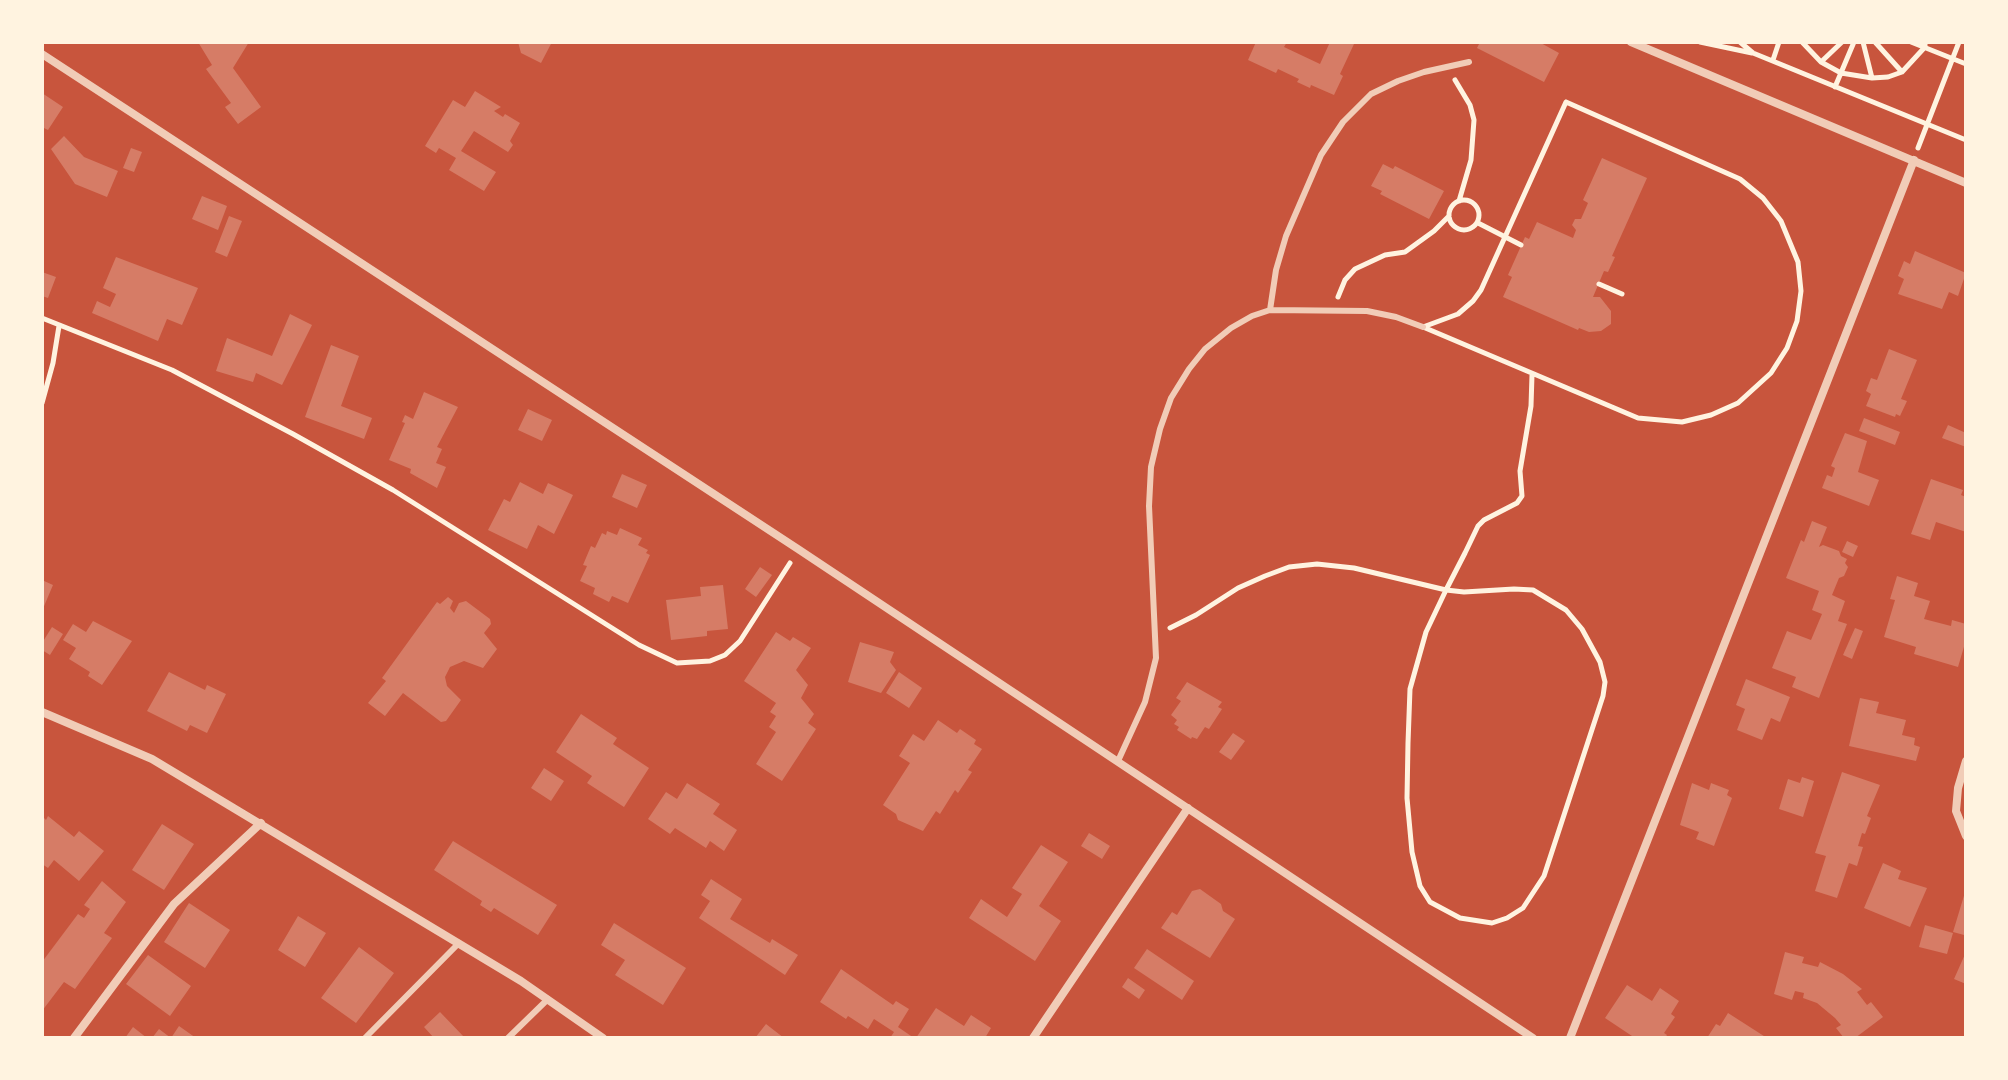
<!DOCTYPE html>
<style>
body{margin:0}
#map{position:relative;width:2008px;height:1080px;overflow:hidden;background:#c8553d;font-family:"Roboto Condensed",sans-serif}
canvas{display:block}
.frame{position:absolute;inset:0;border:44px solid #fff3e0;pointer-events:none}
</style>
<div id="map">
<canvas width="2008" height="1080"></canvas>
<div class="frame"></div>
</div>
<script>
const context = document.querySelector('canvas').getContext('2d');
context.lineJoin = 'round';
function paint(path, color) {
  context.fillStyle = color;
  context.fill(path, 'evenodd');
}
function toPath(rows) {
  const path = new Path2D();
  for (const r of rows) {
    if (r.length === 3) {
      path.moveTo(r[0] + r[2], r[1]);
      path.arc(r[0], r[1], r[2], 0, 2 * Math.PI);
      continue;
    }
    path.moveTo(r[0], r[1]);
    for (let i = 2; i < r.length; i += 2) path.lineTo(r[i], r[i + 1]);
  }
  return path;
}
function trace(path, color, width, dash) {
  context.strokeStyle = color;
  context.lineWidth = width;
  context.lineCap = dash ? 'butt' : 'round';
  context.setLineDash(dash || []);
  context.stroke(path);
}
paint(toPath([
 [198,42,249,42,233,68,261,107,238,124,225,107,231,103,206,69,212,65],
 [518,42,552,42,541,63,521,53],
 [1256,42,1287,42,1284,47,1320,64,1330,42,1354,44,1340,74,1343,76,1334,95,1311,85,1310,88,1297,82,1299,79,1278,69,1276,73,1248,60],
 [1480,42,1539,42,1559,53,1544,82,1477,48],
 [475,91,501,107,494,111,503,117,505,114,520,123,510,141,513,145,508,152,474,131,461,151,496,172,484,191,449,170,456,158,439,148,436,153,425,146,453,100,465,107],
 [42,93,63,107,48,130,42,127],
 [64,136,84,157,118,171,107,197,75,184,51,149],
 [131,148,142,152,134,172,123,168],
 [1602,158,1647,178,1612,256,1615,257,1608,272,1604,271,1593,297,1600,297,1611,311,1611,324,1601,331,1589,332,1579,328,1578,330,1503,297,1512,277,1508,275,1525,237,1529,239,1537,222,1573,238,1576,230,1572,225,1575,219,1581,219,1588,203,1583,200],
 [1383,164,1393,169,1395,166,1444,191,1429,219,1380,194,1382,191,1371,186],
 [202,196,227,206,218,230,192,219],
 [229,216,242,221,227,257,215,252],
 [1915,251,1966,273,1958,296,1949,292,1942,309,1898,294,1904,279,1898,276,1904,261,1910,264],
 [116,257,198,288,182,325,167,319,158,341,92,313,97,301,110,307,116,294,103,288],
 [42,272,56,277,48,298,42,296],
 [290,314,312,325,282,385,256,373,253,382,216,371,227,338,272,356],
 [331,345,359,356,341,406,372,418,364,439,305,417],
 [1889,349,1917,360,1901,399,1907,401,1900,416,1896,414,1895,417,1866,406,1871,394,1866,391,1871,378,1877,380],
 [424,392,458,407,437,447,442,449,436,463,446,467,437,488,410,473,411,469,389,460,405,423,402,422,405,415,413,419],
 [528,409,552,420,542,441,518,430],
 [1864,418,1900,432,1895,445,1859,431],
 [1948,425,1966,433,1966,447,1942,438],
 [1845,433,1867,441,1858,472,1879,480,1869,506,1822,488,1827,475,1832,477,1835,468,1831,466],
 [622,474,647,485,637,508,612,497],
 [1931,479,1963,490,1961,495,1966,497,1966,532,1936,522,1930,540,1911,534],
 [520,482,543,494,548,483,573,495,554,534,538,525,527,549,488,530,504,499,510,502],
 [1812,521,1827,527,1819,547,1823,545,1839,551,1841,556,1847,559,1845,563,1848,567,1844,576,1839,578,1832,595,1845,601,1838,621,1847,624,1819,698,1792,687,1796,677,1772,668,1787,631,1811,640,1822,614,1812,610,1819,591,1786,578,1801,540,1804,542],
 [620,528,642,538,638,545,648,550,646,553,650,555,628,603,612,596,609,602,593,594,595,588,580,581,587,566,583,565,591,546,595,548,602,533,606,535,607,531,617,535],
 [1847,541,1858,546,1853,557,1842,552],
 [760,567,772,575,756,597,745,589],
 [1897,576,1918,583,1914,596,1930,601,1924,619,1951,626,1952,620,1966,624,1966,640,1958,667,1914,654,1916,647,1884,637,1895,600,1890,599],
 [42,580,53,585,42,611],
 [723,585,728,629,707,631,707,636,671,640,666,600,701,596,700,587],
 [448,597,453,601,450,608,454,613,459,603,466,601,490,619,491,624,484,633,497,649,483,668,464,661,450,667,445,677,447,686,461,700,446,721,441,722,403,693,385,716,368,703,386,681,382,678,437,602,440,604],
 [93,621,132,641,102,685,88,676,90,672,69,659,76,648,63,640,73,624,86,632],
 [52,627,63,634,50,655,42,650,42,643],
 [1855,628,1863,631,1852,659,1843,655],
 [776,632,790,641,793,637,811,648,796,670,808,685,801,698,814,714,808,723,816,729,782,781,756,764,776,732,769,727,776,716,770,712,776,703,744,681],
 [860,642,894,652,890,662,896,670,881,693,848,682],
 [169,672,205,690,207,685,226,694,207,733,190,725,187,731,147,711],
 [899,672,922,688,909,708,886,693],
 [1746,679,1790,697,1780,722,1771,718,1762,740,1737,730,1745,709,1736,705],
 [1187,682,1222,702,1218,707,1222,709,1209,729,1205,727,1197,739,1192,737,1191,739,1177,730,1179,727,1174,724,1177,720,1171,715,1181,701,1176,698],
 [1860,698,1879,702,1876,713,1906,720,1902,735,1915,738,1914,745,1920,747,1916,761,1849,746],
 [581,714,617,738,613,744,649,768,624,807,587,783,592,776,556,752],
 [938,720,957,733,960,729,976,740,974,744,982,749,968,770,972,772,958,793,955,790,940,814,936,811,923,831,898,820,896,814,883,805,910,763,899,756,913,734,924,741],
 [1233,733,1245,741,1231,760,1219,752],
 [544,768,564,781,551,801,531,788],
 [1842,772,1880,785,1867,816,1871,818,1865,834,1862,833,1858,846,1863,847,1857,866,1849,863,1837,898,1815,891,1826,856,1815,853],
 [1802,777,1814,781,1803,817,1779,809,1788,779,1800,783],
 [687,783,720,804,713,814,737,830,724,851,710,841,706,848,675,828,670,834,648,819,666,792,677,799],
 [1692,783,1709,790,1711,783,1729,790,1727,795,1732,798,1714,846,1696,839,1699,832,1680,825],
 [42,816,46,820,48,816,74,837,79,831,104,851,79,881,54,860,48,868,42,864],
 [162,824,194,844,164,890,132,870],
 [1089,833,1110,846,1102,859,1081,846],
 [453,841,557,905,538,935,494,908,491,912,480,905,482,901,434,870],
 [1041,845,1068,862,1039,906,1061,921,1035,961,969,918,981,899,1007,917,1022,894,1012,888],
 [1883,863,1901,871,1898,879,1927,888,1910,927,1864,908],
 [711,879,742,899,730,919,770,943,772,939,798,955,785,975,699,918,710,901,701,895],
 [102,881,126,902,104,933,112,938,75,989,64,982,42,1011,42,962,78,914,84,918,90,909,84,905],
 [1200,889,1221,904,1223,911,1235,919,1210,958,1161,928,1172,912,1177,915,1192,891],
 [1966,889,1966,930,1964,935,1953,932],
 [189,903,230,930,205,968,164,942],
 [298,916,326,933,305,967,278,950],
 [614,923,686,968,663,1005,615,975,625,960,601,945],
 [1925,925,1953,933,1947,954,1919,947],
 [359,947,394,973,356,1023,321,998],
 [1147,949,1194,981,1182,1000,1134,968],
 [1785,952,1804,957,1802,963,1818,967,1820,962,1843,974,1862,989,1857,992,1867,1005,1871,1002,1883,1017,1855,1038,1844,1038,1836,1028,1841,1025,1835,1018,1817,1003,1803,998,1804,993,1795,991,1792,1000,1774,994],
 [1966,952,1966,984,1954,979],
 [148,955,191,986,170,1016,126,984],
 [841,969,893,1005,896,1001,909,1009,898,1027,914,1038,890,1038,894,1032,874,1019,868,1029,848,1016,846,1019,820,1002],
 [1128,978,1145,990,1139,999,1122,987],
 [1627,985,1652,1001,1660,988,1679,1001,1671,1014,1675,1017,1664,1033,1667,1035,1665,1038,1635,1038,1605,1018],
 [936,1008,964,1026,971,1015,991,1028,985,1038,916,1038],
 [440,1012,465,1038,434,1038,424,1027],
 [1728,1013,1767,1038,1707,1038,1716,1024,1720,1026],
 [766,1024,784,1038,755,1038],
 [179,1026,196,1038,152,1038,159,1029,171,1038],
 [133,1027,147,1038,125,1038]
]), '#d67c66');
trace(toPath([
 [1700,42,1752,53],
 [1740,42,1753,53,1966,140],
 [1802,42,1821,62,1841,73,1872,78,1888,77,1902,72,1925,47,1925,42],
 [1863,42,1872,78],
 [1875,42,1902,72],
 [1911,42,1966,64],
 [1773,60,1779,42],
 [1821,62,1842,42],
 [1455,80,1470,105,1474,120,1471,160,1459,201],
 [1835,87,1854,42],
 [1566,102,1740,179,1763,198,1781,221,1798,262,1801,291,1797,321,1787,348,1771,373,1738,403,1711,415,1682,422,1638,418,1423,327,1458,314,1473,301,1481,290,1566,102],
 [1918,148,1959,42],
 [1464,215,15],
 [1478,223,1521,245],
 [1599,284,1622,294],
 [1338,297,1345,280,1355,269,1385,255,1405,252,1434,231,1449,216],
 [42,318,172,370,293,434,393,490,639,645,677,663,710,661,725,655,740,641,790,563],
 [42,403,53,363,59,326],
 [1170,628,1196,615,1238,588,1265,576,1289,567,1317,564,1354,568,1446,590,1464,592,1514,589,1533,590,1566,610,1582,629,1600,662,1605,682,1603,696,1544,876,1523,908,1507,918,1492,923,1460,918,1430,902,1420,886,1412,852,1407,798,1408,743,1410,689,1426,632,1446,590,1465,553,1478,526,1484,520,1517,503,1522,496,1520,471,1531,406,1532,375]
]), '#fff3e0', 5);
trace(toPath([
 [1270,310,1367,311,1396,317,1423,327],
 [1118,761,1145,702,1156,658,1149,506,1151,467,1160,429,1171,398,1189,369,1205,349,1231,328,1252,316,1270,310,1276,270,1286,236,1321,155,1343,122,1371,94,1398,81,1424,72,1469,62],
 [365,1038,459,943],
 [508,1038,548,999]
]), '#f1ccb7', 6);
trace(toPath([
 [1631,42,1966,183],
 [42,54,798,549,1533,1038],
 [42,712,152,759,521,981,603,1038],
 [1966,761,1958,788,1956,811,1966,836],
 [74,1038,174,904,261,823],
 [1033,1038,1188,808],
 [1570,1038,1914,160]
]), '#f1ccb7', 8);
</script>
